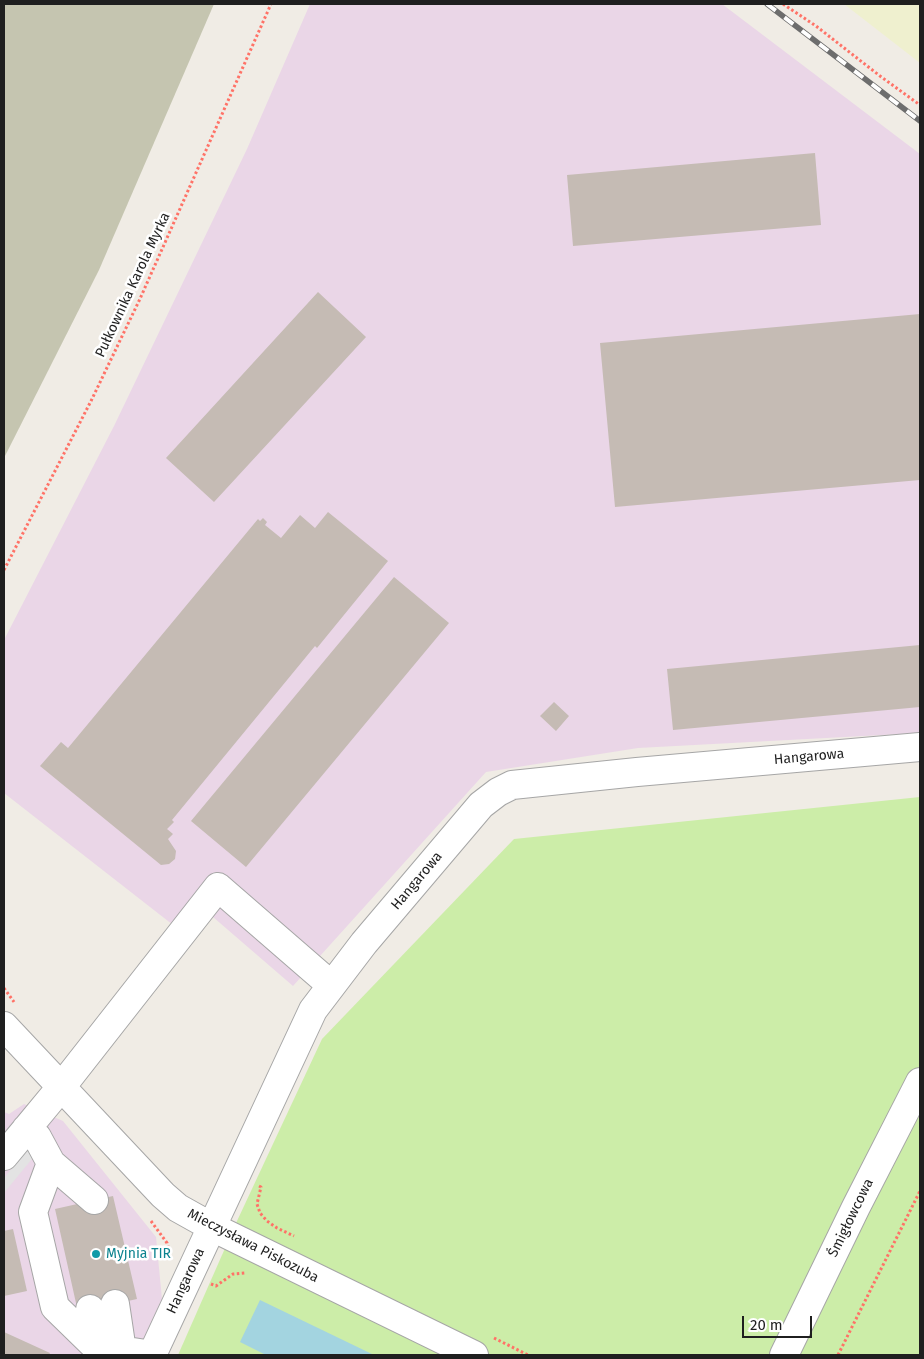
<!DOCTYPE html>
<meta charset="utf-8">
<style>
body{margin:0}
#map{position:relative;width:924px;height:1359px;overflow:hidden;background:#f0ece5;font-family:"Fira Sans",sans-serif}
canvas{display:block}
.frame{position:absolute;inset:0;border:5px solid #1f1f1f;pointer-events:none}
.scale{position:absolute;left:742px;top:1316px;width:70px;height:22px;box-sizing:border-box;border:2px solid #1f1f1f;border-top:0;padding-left:6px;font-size:15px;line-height:18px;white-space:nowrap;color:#1f1f1f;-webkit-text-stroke:4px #fff;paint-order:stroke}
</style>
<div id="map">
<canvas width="924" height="1359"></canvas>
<div class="frame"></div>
<div class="scale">20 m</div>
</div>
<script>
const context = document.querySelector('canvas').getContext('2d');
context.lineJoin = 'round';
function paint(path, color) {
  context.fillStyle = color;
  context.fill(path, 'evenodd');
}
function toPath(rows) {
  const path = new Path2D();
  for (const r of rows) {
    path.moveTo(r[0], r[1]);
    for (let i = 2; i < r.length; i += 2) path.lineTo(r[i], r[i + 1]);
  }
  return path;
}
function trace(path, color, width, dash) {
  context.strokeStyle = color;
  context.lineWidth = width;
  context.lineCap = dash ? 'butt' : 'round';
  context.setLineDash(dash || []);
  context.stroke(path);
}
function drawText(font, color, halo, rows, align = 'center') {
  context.font = font + ' "Fira Sans",sans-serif';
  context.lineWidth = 5;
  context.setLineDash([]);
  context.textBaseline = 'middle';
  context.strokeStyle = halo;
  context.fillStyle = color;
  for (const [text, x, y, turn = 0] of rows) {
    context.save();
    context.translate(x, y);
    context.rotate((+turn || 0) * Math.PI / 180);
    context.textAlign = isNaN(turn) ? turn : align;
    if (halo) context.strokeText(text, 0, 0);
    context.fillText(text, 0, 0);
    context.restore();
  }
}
paint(toPath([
 [310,4,722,4,920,154,920,733,638,748,486,772,293,986,213,917,191,939,4,793,4,640,114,426,247,149],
 [24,1104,63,1121,156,1237,162,1299,136,1355,4,1355,4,1112,9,1114]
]), '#ead6e7');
paint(toPath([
 [4,4,214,4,99,270,4,458]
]), '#c5c5b0');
paint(toPath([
 [844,4,920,4,920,63]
]), '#eff0cf');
paint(toPath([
 [920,797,920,1355,178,1355,237,1221,322,1039,514,839]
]), '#cceda8');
paint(toPath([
 [28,1148,36,1154,4,1193,4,1178]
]), '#e3e3e3');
paint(toPath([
 [260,1300,374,1355,266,1355,240,1342]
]), '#a3d4e0');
paint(toPath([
 [815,153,821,225,573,246,567,175],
 [318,292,366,337,214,502,166,458],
 [920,314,920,480,615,507,600,343],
 [328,512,388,561,317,648,315,646,172,820,174,822,167,829,173,834,168,839,176,851,175,859,169,864,161,865,40,766,61,742,68,748,258,519,260,521,263,518,267,522,265,525,281,538,300,515,315,528],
 [394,577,449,623,246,867,191,821],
 [920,645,920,707,673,730,667,669],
 [554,702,569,716,556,731,540,716],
 [113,1196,137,1299,78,1312,55,1209],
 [13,1229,27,1291,4,1296,4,1231],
 [4,1332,50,1353,49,1355,4,1355]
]), '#c5bbb4');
const minor = toPath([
 [4,1026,163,1195,178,1208,212,1227,474,1355],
 [26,1129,37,1137,51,1163,33,1212,55,1307,95,1346,152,1355,313,1010,364,943,481,805,498,792,512,785,637,772,920,747],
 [4,1156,62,1086,218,887,331,985],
 [51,1163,94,1200],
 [115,1304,122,1351],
 [90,1309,95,1346],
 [784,1355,856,1207,920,1082]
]);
trace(minor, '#a6a6a6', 30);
trace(toPath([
 [783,4,816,26,880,76,920,105],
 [4,570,91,401,139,301,271,4],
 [4,988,14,1002],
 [259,1186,261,1187,257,1204,260,1213,267,1221,277,1228,294,1236],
 [151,1221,167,1243,170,1254],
 [211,1284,216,1286,233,1274,245,1273],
 [494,1338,528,1355],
 [838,1355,920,1191]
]), '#ff7267', 3, [2.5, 2.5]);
trace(minor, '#fff', 28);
const rail = toPath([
 [767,4,920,121]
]);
trace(rail, '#6d6d6d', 5.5);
trace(rail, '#fff', 4, [11]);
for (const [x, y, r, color] of [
 [96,1254,5,"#0f9aa8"]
]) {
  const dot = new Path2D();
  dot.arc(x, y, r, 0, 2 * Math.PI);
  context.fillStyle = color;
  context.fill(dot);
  trace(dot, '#fff', 2);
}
drawText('14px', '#1f1f1f', '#fff', [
 ["Pułkownika Karola Myrka",133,285,-65],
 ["Hangarowa",809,757,-5],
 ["Hangarowa",417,881,-50],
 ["Śmigłowcowa",851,1218,-64],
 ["Mieczysława Piskozuba",253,1246,27],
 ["Hangarowa",186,1281,-65]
]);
drawText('14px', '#0d838f', '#fff', [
 ["Myjnia TIR",106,1254]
], 'left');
</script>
